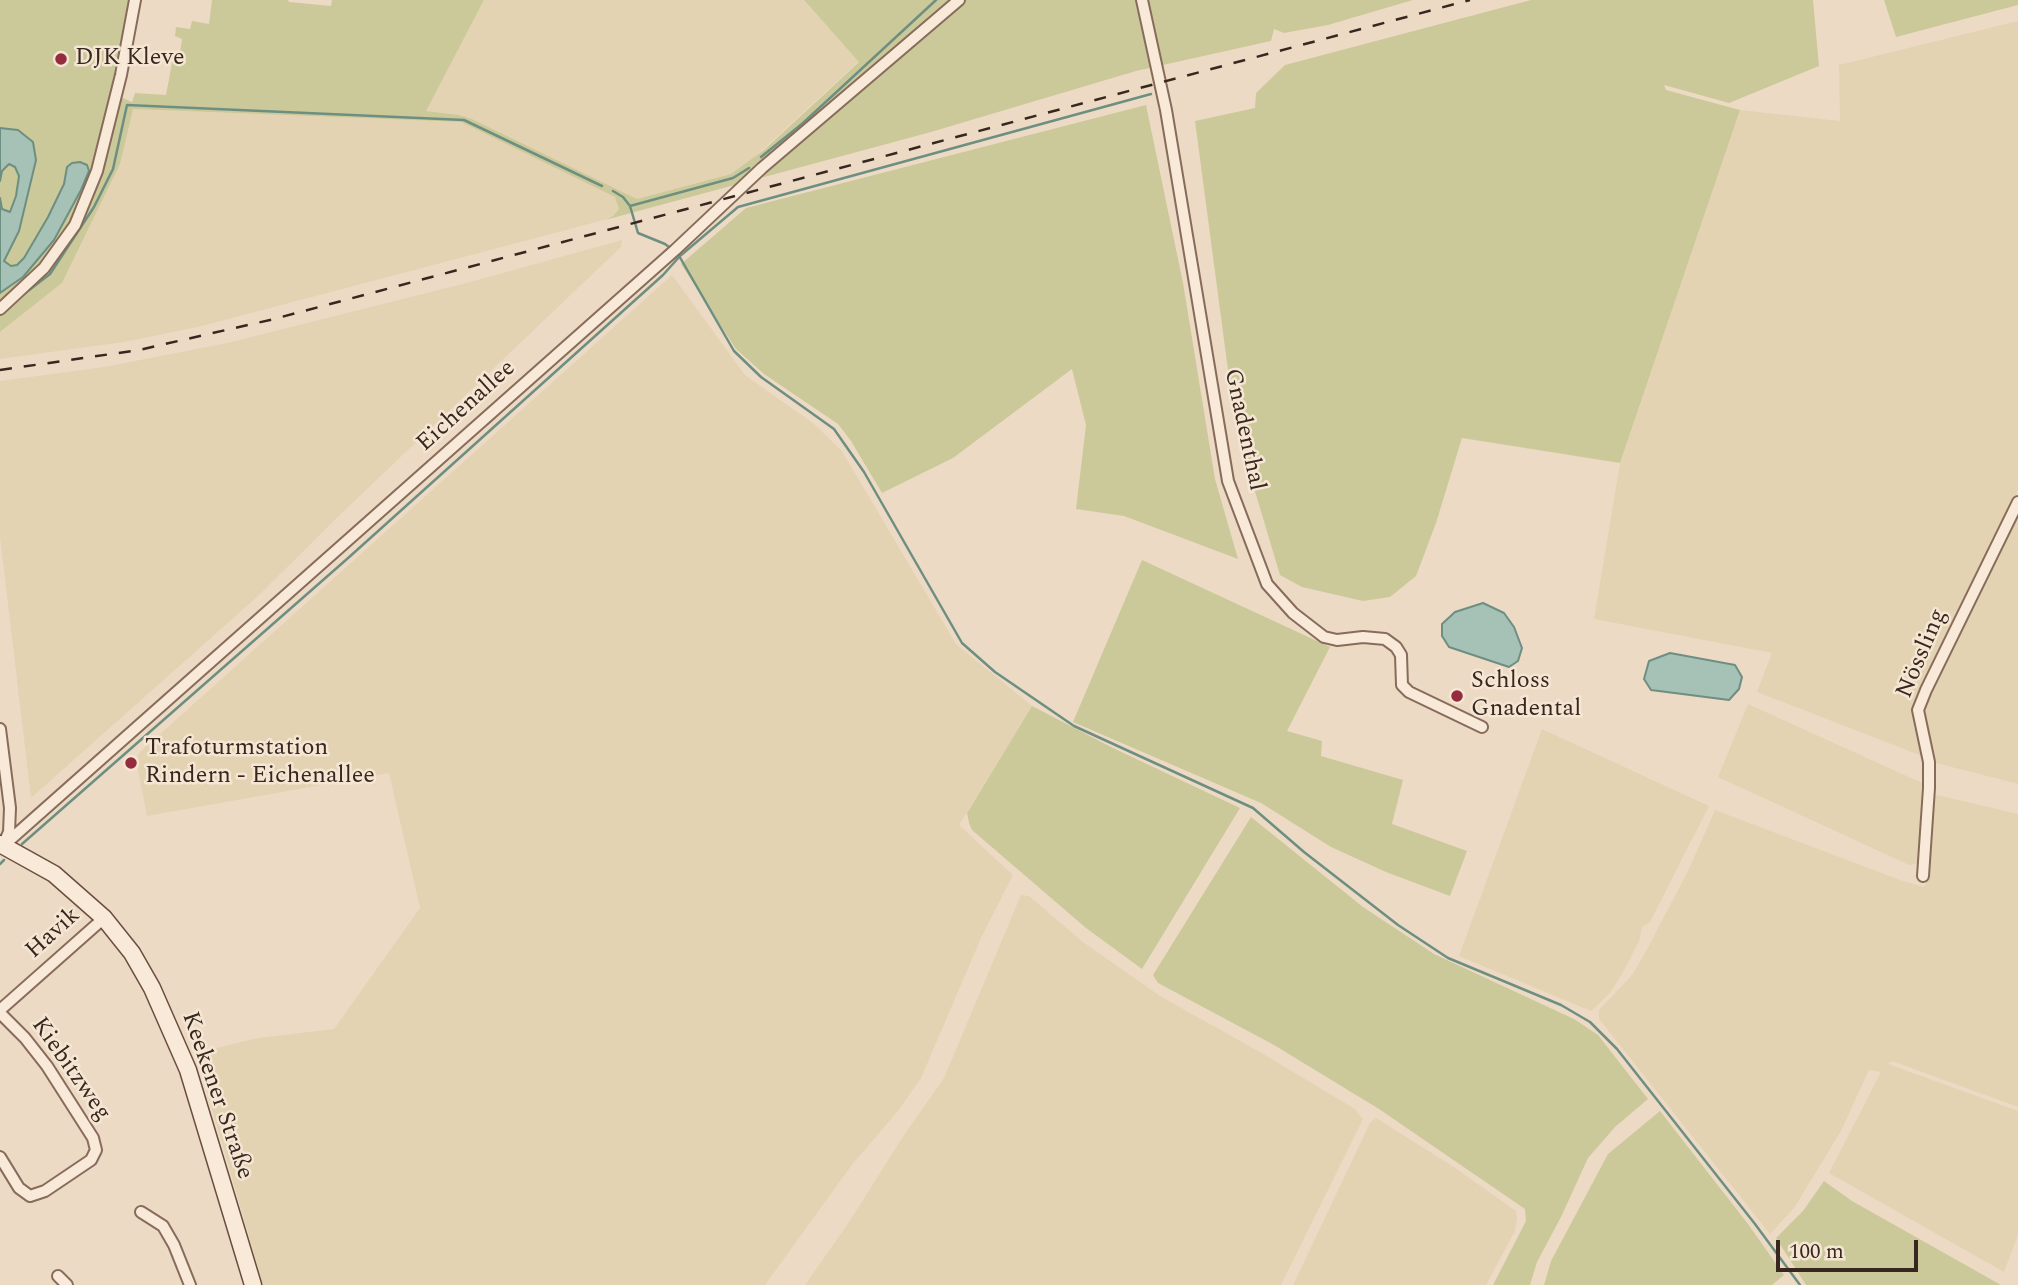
<!DOCTYPE html>
<meta charset="utf-8">
<style>
body{margin:0}
#map{position:relative;width:2018px;height:1285px;overflow:hidden;background:#eddac5;font-family:Spectral,serif}
canvas{display:block}
.scale{position:absolute;left:1776px;top:1240px;width:142px;height:32px;box-sizing:border-box;border:4px solid #38271f;border-top:0;padding-left:9px;font-size:21px;line-height:24px;white-space:nowrap;color:#38271f;-webkit-text-stroke:5px #f5e6d4;paint-order:stroke}
</style>
<div id="map">
<canvas width="2018" height="1285"></canvas>
<div class="scale">100 m</div>
</div>
<script>
const context = document.querySelector('canvas').getContext('2d');
context.lineJoin = 'round';
function paint(path, color) {
  context.fillStyle = color;
  context.fill(path, 'evenodd');
}
function toPath(rows) {
  const path = new Path2D();
  for (const r of rows) {
    path.moveTo(r[0], r[1]);
    for (let i = 2; i < r.length; i += 2) path.lineTo(r[i], r[i + 1]);
  }
  return path;
}
function trace(path, color, width, dash) {
  context.strokeStyle = color;
  context.lineWidth = width;
  context.lineCap = dash ? 'butt' : 'round';
  context.setLineDash(dash || []);
  context.stroke(path);
}
function drawText(font, color, halo, rows, align = 'center') {
  context.font = font + ' Spectral,serif';
  context.lineWidth = 5;
  context.setLineDash([]);
  context.textBaseline = 'middle';
  context.strokeStyle = halo;
  context.fillStyle = color;
  for (const [text, x, y, turn = 0] of rows) {
    context.save();
    context.translate(x, y);
    context.rotate((+turn || 0) * Math.PI / 180);
    context.textAlign = isNaN(turn) ? turn : align;
    if (halo) context.strokeText(text, 0, 0);
    context.fillText(text, 0, 0);
    context.restore();
  }
}
paint(toPath([
 [484,0,804,0,859,61,746,165,731,174,637,199,472,119,459,115,425,111],
 [2018,21,2018,491,1927,674,1914,718,1922,756,1757,692,1772,653,1594,619,1620,463,1740,110,1840,121,1839,65],
 [132,109,461,122,615,197,620,209,613,216,604,220,198,327,124,342,0,359,0,332,62,283,120,164],
 [622,240,621,247,344,511,256,598,31,798,0,537,0,381,104,367,227,343,470,282],
 [672,275,745,375,813,423,842,451,956,644,1032,706,959,825,1013,875,981,938,921,1078,898,1111,851,1166,765,1285,263,1285,196,1053,258,1038,334,1029,420,908,389,773,147,816,136,760,140,752],
 [2018,511,2018,784,1932,762,1923,708],
 [1748,704,1922,783,1918,863,1909,865,1718,777],
 [1542,729,1709,806,1650,922,1642,927,1640,939,1625,969,1610,993,1591,1011,1459,956],
 [1937,795,2018,814,2018,1107,1892,1061,1888,1064,2018,1111,2018,1235,2004,1272,1829,1173,1881,1072,1869,1070,1841,1131,1794,1208,1770,1234,1599,1019,1599,1010,1632,975,1646,951,1688,871,1715,810,1903,881,1924,887,1930,876,1931,861,1932,799],
 [1021,895,1029,896,1083,942,1160,996,1260,1052,1355,1109,1363,1119,1281,1285,805,1285,849,1222,904,1135,944,1078],
 [1376,1118,1454,1167,1516,1211,1517,1218,1515,1231,1486,1285,1293,1285,1370,1123]
]), '#e3d3b2');
paint(toPath([
 [0,0,131,0,114,94,132,102,135,93,166,95,174,52,180,53,182,39,175,36,176,27,190,29,192,21,209,24,212,0,288,0,289,2,331,6,332,0,484,0,426,111,459,115,472,119,637,199,731,174,764,150,859,62,804,0,1413,0,1328,25,1284,33,1274,29,1271,41,1136,71,931,132,605,220,613,216,619,209,615,197,461,122,133,109,120,164,62,283,0,332],
 [1531,0,1813,0,1819,66,1729,103,1664,85,1666,90,1740,110,1620,463,1462,438,1436,523,1416,576,1390,597,1363,601,1302,587,1280,575,1242,448,1228,370,1195,121,1255,108,1256,93,1285,65],
 [1884,0,2018,0,2018,5,1896,37],
 [1146,105,1183,283,1215,479,1238,559,1124,516,1076,509,1086,425,1072,369,953,458,882,493,851,441,838,424,764,374,736,349,681,264,746,208],
 [1142,560,1330,647,1287,731,1322,741,1321,756,1403,780,1392,824,1467,851,1450,896,1386,872,1331,847,1261,803,1073,722],
 [1032,706,1113,748,1240,808,1142,969,1086,928,972,830,969,823,967,813],
 [1251,817,1363,907,1434,954,1574,1019,1598,1035,1648,1099,1615,1127,1588,1158,1561,1217,1537,1262,1530,1285,1493,1285,1526,1221,1525,1209,1379,1109,1274,1045,1158,983,1153,975],
 [1660,1111,1748,1224,1784,1275,1772,1285,1544,1285,1551,1261,1608,1154],
 [1824,1181,1852,1201,2001,1285,1806,1285,1776,1238,1803,1211]
]), '#cbc999');
const water = toPath([
 [0,128,18,130,33,142,36,160,19,231,4,261,11,266,17,265,24,258,48,217,64,184,67,167,72,163,80,162,87,165,89,171,81,190,54,240,23,277,0,293,0,198,2,209,10,212,16,196,19,176,15,167,9,164,2,171,0,181,0,128],
 [1483,603,1504,613,1514,627,1522,648,1518,661,1509,667,1449,647,1442,636,1442,624,1455,612,1483,603],
 [1670,653,1735,665,1742,677,1739,689,1729,700,1651,690,1644,679,1649,661,1670,653]
]);
paint(water, '#a6c1b5');
trace(water, '#6d8f81', 2);
trace(toPath([
 [761,157,803,123,936,0],
 [613,191,623,197,630,206,638,233,665,244,673,250],
 [630,206,733,178,749,168],
 [678,254,734,351,761,377,834,429,864,472,962,643,995,672,1074,726,1253,808,1304,852,1398,925,1448,958,1561,1005,1590,1022,1617,1049,1755,1224,1800,1285],
 [20,297,50,274,94,207,113,169,127,105,464,120,602,186],
 [22,844,347,559,663,275,680,256,738,207,1151,94],
 [0,864,4,860]
]), '#6d8f81', 2.5);
const street = toPath([
 [1142,0,1166,110,1228,481,1267,584,1293,613,1324,637,1337,640,1363,637,1385,639,1396,647,1401,655,1402,685,1409,692,1482,727],
 [0,309,44,268,75,225,97,171,121,75,135,0],
 [0,729,10,808,9,832,4,843],
 [3,846,675,250,762,168,959,0],
 [1923,876,1929,788,1929,762,1918,710,1926,690,2018,502],
 [0,1010,104,918],
 [0,1013,25,1038,47,1066,93,1138,96,1150,91,1160,45,1191,30,1196,19,1188,0,1157],
 [141,1212,163,1226,174,1245,190,1285],
 [58,1276,67,1285]
]);
const secondary = toPath([
 [0,844,54,874,104,918,132,953,152,988,188,1070,253,1285]
]);
trace(street, '#886c5b', 14);
trace(secondary, '#6a4d3e', 19);
trace(street, '#f8e9d8', 10);
trace(secondary, '#f8e9d8', 16);
trace(toPath([
 [0,370,139,350,274,319,1470,0]
]), '#38271f', 2.5, [12, 12]);
for (const [x, y, r, color] of [
 [61,59,7,"#952c3e"],
 [1457,696,7,"#952c3e"],
 [131,763,7,"#952c3e"]
]) {
  const dot = new Path2D();
  dot.arc(x, y, r, 0, 2 * Math.PI);
  context.fillStyle = color;
  context.fill(dot);
  trace(dot, '#f5e6d4', 2.5);
}
drawText('24px', '#38271f', '#f5e6d4', [
 ["DJK Kleve",75,59],
 ["Schloss",1471,682],
 ["Gnadental",1471,710],
 ["Trafoturmstation",145,749],
 ["Rindern - Eichenallee",145,777]
], 'left');
drawText('24px', '#38271f', '#f5e6d4', [
 ["Eichenallee",467,407,-42],
 ["Gnadenthal",1243,430,78],
 ["Nössling",1923,654,-67],
 ["Havik",54,934,-42],
 ["Kiebitzweg",70,1070,55],
 ["Keekener Straße",216,1096,71]
]);
</script>
